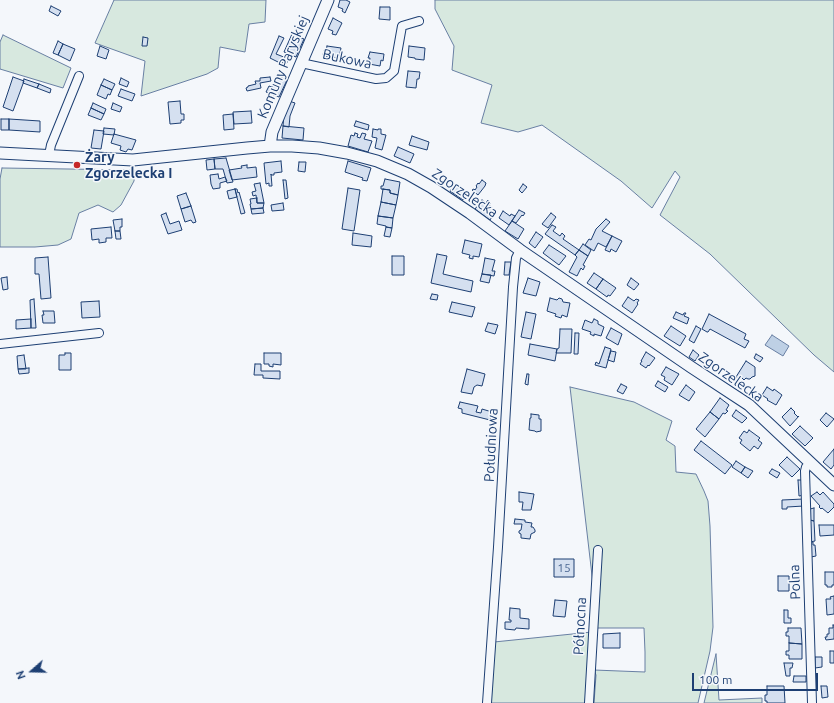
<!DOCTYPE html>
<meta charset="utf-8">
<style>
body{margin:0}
#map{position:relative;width:834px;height:703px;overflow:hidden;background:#f4f7fb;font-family:Ubuntu,sans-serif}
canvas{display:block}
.north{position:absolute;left:12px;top:651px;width:40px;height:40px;-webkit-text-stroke:3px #f4f7fb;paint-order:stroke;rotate:250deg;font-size:11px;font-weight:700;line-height:16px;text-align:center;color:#1d3f73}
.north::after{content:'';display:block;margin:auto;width:14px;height:18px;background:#1d3f73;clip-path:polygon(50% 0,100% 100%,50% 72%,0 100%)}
.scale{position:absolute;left:692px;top:673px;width:126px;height:18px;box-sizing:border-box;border:2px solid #1d3f73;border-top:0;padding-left:5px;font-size:12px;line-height:14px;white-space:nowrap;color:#1d3f73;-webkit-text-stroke:3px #f4f7fb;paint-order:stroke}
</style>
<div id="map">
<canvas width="834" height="703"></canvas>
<div class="north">N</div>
<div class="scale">100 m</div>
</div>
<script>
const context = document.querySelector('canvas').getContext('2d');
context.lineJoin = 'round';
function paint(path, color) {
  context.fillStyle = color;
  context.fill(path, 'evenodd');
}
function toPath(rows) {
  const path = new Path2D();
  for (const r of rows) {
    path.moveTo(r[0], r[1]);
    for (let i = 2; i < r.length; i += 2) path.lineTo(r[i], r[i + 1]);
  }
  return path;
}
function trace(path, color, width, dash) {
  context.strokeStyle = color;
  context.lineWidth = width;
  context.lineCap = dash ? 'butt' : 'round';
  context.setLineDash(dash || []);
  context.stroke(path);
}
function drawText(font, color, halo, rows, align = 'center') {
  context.font = font + ' Ubuntu,sans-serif';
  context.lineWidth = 3;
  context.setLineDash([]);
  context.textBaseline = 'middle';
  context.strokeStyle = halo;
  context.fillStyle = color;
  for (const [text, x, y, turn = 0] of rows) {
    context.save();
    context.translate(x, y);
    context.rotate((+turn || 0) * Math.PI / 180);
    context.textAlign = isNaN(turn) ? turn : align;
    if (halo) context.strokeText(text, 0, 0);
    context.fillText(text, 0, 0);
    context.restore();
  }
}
const green = toPath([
 [114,0,266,0,265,22,249,24,245,52,220,47,218,68,207,74,141,96,145,61,95,43,114,0],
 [435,0,834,0,834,372,814,355,710,254,660,215,680,177,675,171,652,208,621,181,542,125,518,132,481,123,492,85,452,70,454,46,435,9,435,0],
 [3,35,71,68,63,88,0,69,0,42,3,35],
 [2,168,135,170,134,181,121,205,113,212,98,205,79,213,71,239,58,245,35,247,0,247,0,179,2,168],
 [570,387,634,402,672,421,666,440,675,446,676,472,696,474,704,491,708,501,710,526,713,627,710,651,698,703,594,703,596,675,594,670,645,672,645,652,644,628,595,628,593,584,570,387],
 [592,632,585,703,491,703,494,642,592,632],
 [716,654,719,700,762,698,762,703,704,703,716,654]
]);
paint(green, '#d7e8df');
trace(green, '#687fa3', 1);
const water = toPath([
 [772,335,789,346,783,356,765,345,772,335]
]);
paint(water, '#bed0e5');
trace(water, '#687fa3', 1);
const building = toPath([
 [340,0,346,0,350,2,345,13,342,11,343,9,338,7,340,0],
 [51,6,61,11,58,16,49,11,51,6],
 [380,7,390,7,390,20,379,19,380,7],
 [333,18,342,23,336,35,332,34,333,31,328,29,333,18],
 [292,34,304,39,296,57,284,52,292,34],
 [279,36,284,38,276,54,289,59,286,64,283,62,282,64,270,58,279,36],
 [143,37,148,38,147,46,142,46,143,37],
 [58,41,63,44,58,55,53,53,58,41],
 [63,44,75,49,70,61,58,55,63,44],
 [100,46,109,50,106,59,97,56,100,46],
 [327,46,341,48,339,58,325,56,326,55,323,55,324,50,326,51,327,46],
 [409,46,425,48,424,60,415,59,415,58,408,57,409,46],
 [370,52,384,54,383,61,381,60,380,66,369,64,370,58,368,58,370,52],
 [408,71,420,72,419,79,417,79,416,88,406,87,408,71],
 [277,76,287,80,279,97,266,92,269,86,272,87,277,76],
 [13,77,24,81,13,111,3,107,13,77],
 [270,77,271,81,260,83,261,88,247,91,246,88,248,87,248,86,256,84,255,81,260,81,260,78,270,77],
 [121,78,129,82,127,87,119,84,121,78],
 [24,79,39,84,37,88,23,83,24,79],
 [104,79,115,84,112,90,101,85,104,79],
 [39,84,51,89,50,93,37,88,39,84],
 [101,85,112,90,110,95,108,94,106,99,97,95,101,85],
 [121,89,135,94,132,101,118,96,121,89],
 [180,101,181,114,184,114,184,120,181,120,181,123,170,124,168,102,180,101],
 [289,101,295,103,290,116,289,127,283,126,284,115,289,101],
 [93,103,106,109,104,114,91,108,93,103],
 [113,103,122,107,120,112,111,109,113,103],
 [91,108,104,114,101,120,88,115,91,108],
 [251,111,252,123,234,124,233,112,251,111],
 [233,114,234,129,224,130,223,115,233,114],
 [1,119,9,119,9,130,1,130,1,119],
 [9,119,40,121,40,132,9,130,9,119],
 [356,121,369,125,368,130,354,126,356,121],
 [283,126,304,128,303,140,282,138,283,126],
 [104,128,115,129,114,135,103,134,104,128],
 [373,129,378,130,378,129,381,129,381,134,386,135,382,150,375,148,377,138,372,137,373,129],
 [94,130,104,131,101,149,91,148,94,130],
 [355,133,358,134,357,137,360,138,362,133,366,134,364,139,372,141,368,152,348,146,351,135,354,136,355,133],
 [114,134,136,140,132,150,128,149,126,152,120,150,121,146,111,143,114,134],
 [412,136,429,142,427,150,409,145,412,136],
 [398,147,414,154,410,163,394,156,398,147],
 [226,158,233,182,227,183,223,169,215,169,214,159,226,158],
 [214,159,215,169,207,170,206,160,214,159],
 [281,161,282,172,274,173,274,175,271,175,271,174,272,186,269,186,269,183,266,184,264,163,281,161],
 [348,161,371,168,367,181,362,180,363,178,345,172,348,161],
 [299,162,306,162,305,172,298,171,299,162],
 [247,165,247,168,256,167,257,177,232,180,229,170,242,168,241,166,247,165],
 [218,174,219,179,225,177,227,181,220,183,220,188,213,189,211,184,210,175,218,174],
 [385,179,400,182,398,195,390,193,390,190,381,189,381,186,383,186,385,179],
 [283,180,286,180,288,198,285,199,283,180],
 [482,180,486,183,485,186,478,195,472,190,474,189,475,190,477,187,476,186,478,183,479,184,482,180],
 [260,183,264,203,257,203,256,195,253,196,252,192,256,191,254,184,260,183],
 [455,184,468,193,463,200,450,191,455,184],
 [523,184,527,187,522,193,519,190,523,184],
 [348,188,360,190,354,231,342,229,348,188],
 [235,189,237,197,229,199,227,191,235,189],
 [235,189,237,189,238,193,239,192,245,213,241,214,235,189],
 [383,189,390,190,390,193,398,195,396,205,381,202,383,189],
 [186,193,191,206,181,209,177,196,186,193],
 [257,198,257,203,264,203,263,208,251,209,250,204,251,204,250,199,257,198],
 [482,200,486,203,488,200,491,203,489,205,496,211,490,220,475,209,482,200],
 [381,202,396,205,393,218,378,216,381,202],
 [283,203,284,210,272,211,271,205,283,203],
 [191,206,196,222,193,223,191,220,185,222,181,209,191,206],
 [263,208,264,213,252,214,251,209,263,208],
 [519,210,525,213,523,216,522,215,516,223,512,221,519,210],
 [503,211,510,216,511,214,515,216,509,225,499,218,503,211],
 [166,213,170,224,179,221,182,230,168,234,161,215,166,213],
 [551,213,556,217,548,228,542,224,551,213],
 [378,216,393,218,392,228,386,227,386,226,377,224,378,216],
 [122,219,122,227,120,227,120,231,115,231,113,220,122,219],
 [606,219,610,222,602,231,612,236,606,247,598,243,594,251,585,245,589,239,591,240,596,229,606,219],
 [512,221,524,229,518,239,505,231,512,221],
 [552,225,556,227,553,231,560,236,562,233,565,236,563,239,579,250,575,255,545,234,552,225],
 [111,227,112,238,106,238,106,242,99,243,99,239,92,240,91,229,111,227],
 [386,227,392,228,390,237,384,236,386,227],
 [115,231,120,231,121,239,116,239,115,231],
 [536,232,543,237,535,248,529,243,536,232],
 [353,233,372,236,371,247,352,245,353,233],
 [612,236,622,241,616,252,611,249,610,252,605,250,612,236],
 [465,240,482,244,479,257,473,256,473,259,469,258,470,255,462,253,465,240],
 [583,244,591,250,588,256,579,250,583,244],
 [549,245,566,256,559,265,543,253,549,245],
 [579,250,588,256,583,265,585,266,583,270,581,268,577,276,569,272,577,257,575,255,579,250],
 [437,254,447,256,443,274,473,281,471,292,431,283,437,254],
 [392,256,404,256,404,275,392,275,392,256],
 [48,257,51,298,41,299,39,274,35,274,35,258,48,257],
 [485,258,495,260,492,271,495,271,494,276,482,274,485,258],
 [505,262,511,262,509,275,504,275,505,262],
 [594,273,603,279,596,289,587,283,594,273],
 [482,274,491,275,489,283,480,281,482,274],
 [7,277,8,289,3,290,1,278,7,277],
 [528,278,540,282,536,296,523,293,528,278],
 [631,278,639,284,634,290,627,285,631,278],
 [603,279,616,288,610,296,608,295,607,297,596,289,603,279],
 [432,294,438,295,437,300,430,299,432,294],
 [628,297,634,301,636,299,639,300,637,303,638,304,632,313,622,306,628,297],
 [550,298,557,300,559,298,562,299,563,302,570,303,567,317,562,315,561,318,555,316,556,314,547,311,550,298],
 [34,299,36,328,31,328,30,300,34,299],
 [99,301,100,317,82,318,81,302,99,301],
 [452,302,475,307,472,317,449,312,452,302],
 [43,311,54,311,55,323,43,323,42,315,44,315,43,311],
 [526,312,536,314,531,339,521,337,526,312],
 [676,312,683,315,684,313,686,313,684,316,689,318,687,324,673,318,676,312],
 [709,314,746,334,744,339,749,341,745,348,710,329,708,332,707,332,702,329,709,314],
 [31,319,31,328,16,329,16,320,31,319],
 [594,319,598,321,598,324,604,327,601,336,594,334,594,336,590,334,591,332,582,329,585,320,592,323,594,319],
 [488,323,498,325,495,334,485,331,488,323],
 [671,326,686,336,680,346,664,336,671,326],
 [696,326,701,329,694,343,689,340,696,326],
 [611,328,622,334,618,345,606,338,611,328],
 [560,329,572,329,571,353,556,353,557,349,559,348,560,329],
 [575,333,579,333,578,354,574,354,575,333],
 [530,344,557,349,555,361,528,355,530,344],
 [605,347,611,349,606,368,595,365,596,362,599,364,605,347],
 [693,350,699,355,695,361,689,357,693,350],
 [611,351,616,352,614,362,608,360,611,351],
 [646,352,655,358,649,366,648,365,646,368,640,364,642,361,641,361,646,352],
 [65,353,71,353,71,370,59,370,59,355,65,355,65,353],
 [264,353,281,353,281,365,273,364,273,367,269,366,269,364,264,364,264,353],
 [756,354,763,358,760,362,754,358,756,354],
 [24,355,26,369,18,369,17,356,24,355],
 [746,361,755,367,755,376,752,377,750,379,748,379,746,378,744,380,741,377,739,379,736,377,746,361],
 [255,364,261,364,261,371,280,371,280,379,263,378,263,375,254,375,255,364],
 [666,367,679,374,672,385,664,380,665,377,661,375,666,367],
 [29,368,29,373,19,374,18,369,29,368],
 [467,369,485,374,482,386,477,385,474,387,472,394,461,392,467,369],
 [527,374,529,374,528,385,525,384,527,374],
 [658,381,668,387,665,392,655,386,658,381],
 [621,384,627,387,623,394,617,391,621,384],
 [686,385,695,392,689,401,679,395,686,385],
 [767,387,773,391,774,389,782,395,776,405,767,400,768,399,762,395,767,387],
 [720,398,729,405,726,410,728,411,725,414,723,413,719,419,710,412,720,398],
 [460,402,478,406,476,412,481,413,482,409,492,412,490,420,462,413,462,409,458,408,460,402],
 [791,408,795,412,794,413,798,417,799,416,790,426,782,417,791,408],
 [736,410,747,418,742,423,732,416,736,410],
 [710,412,719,419,705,437,696,429,710,412],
 [826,413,834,419,827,427,820,420,826,413],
 [531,414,539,415,539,419,541,419,541,431,536,432,535,431,529,430,530,418,531,418,531,414],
 [800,426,813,438,805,446,792,434,800,426],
 [749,430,760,438,758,440,762,443,758,449,754,446,750,451,740,443,742,440,739,438,744,431,747,433,749,430],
 [701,441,732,465,725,474,694,450,701,441],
 [834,449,834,465,831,469,823,462,834,449],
 [787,457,800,469,792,477,779,465,787,457],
 [736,461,745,467,741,473,732,467,736,461],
 [745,467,753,471,748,478,741,473,745,467],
 [772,469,780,473,777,478,769,473,772,469],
 [798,480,803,480,804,495,799,496,798,480],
 [519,492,534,494,531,510,522,510,523,502,519,502,519,492],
 [817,492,820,495,823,492,834,504,834,507,828,513,822,508,821,509,819,507,820,506,811,496,817,492],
 [804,499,804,506,787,507,787,509,782,509,782,500,804,499],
 [814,508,814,521,810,520,810,509,814,508],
 [515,519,525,520,525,522,532,523,531,527,533,527,535,530,535,532,531,534,530,539,521,538,521,534,519,533,519,531,521,530,522,524,514,524,515,519],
 [810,520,814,521,815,541,810,542,810,520],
 [819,525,834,525,834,535,820,536,819,525],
 [810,542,813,542,813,545,815,545,816,556,811,557,810,542],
 [554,559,574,559,574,577,554,577,554,559],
 [825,572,834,572,834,585,832,585,832,587,827,587,827,585,825,585,825,572],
 [778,576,789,576,789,591,778,591,778,576],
 [834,596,834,614,827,615,826,599,831,599,830,597,834,596],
 [555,600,567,601,565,617,553,616,555,600],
 [510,608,520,609,520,618,529,619,529,629,516,628,515,630,505,629,505,622,511,622,511,620,509,620,510,608],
 [784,610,788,610,788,618,791,618,791,623,784,623,784,610],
 [833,625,834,625,834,639,826,640,825,637,827,637,827,634,829,634,829,628,833,628,833,625],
 [788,628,801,628,802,644,789,643,789,636,786,636,786,632,788,632,788,628],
 [620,633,620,648,603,648,603,634,620,633],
 [789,643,802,644,802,659,789,659,789,655,786,655,786,651,789,651,789,643],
 [830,651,834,651,834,663,830,663,830,651],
 [815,657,822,657,822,667,815,668,815,657],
 [784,663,793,663,792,668,790,668,790,676,786,676,784,663],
 [794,676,806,676,806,682,793,682,794,676],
 [767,686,784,686,785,703,767,703,767,701,765,701,765,695,767,695,767,686],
 [821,686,827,686,828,697,822,698,821,686]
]);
paint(building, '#d5e0f0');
trace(building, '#1d3f73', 1);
const street = toPath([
 [301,63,376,79,386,78,394,71,402,26,419,21],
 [49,155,51,145,79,76],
 [0,344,99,333],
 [811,462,806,467,805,471,812,703],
 [487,703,498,547,513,287,516,258,520,250],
 [589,703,598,550]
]);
const secondary = toPath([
 [270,146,272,132,328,0],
 [0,153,133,160,247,148,270,146,292,146,319,148,347,153,377,161,408,174,431,187,470,213,520,250,691,367,749,405,834,485]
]);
trace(street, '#1d3f73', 10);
trace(secondary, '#1d3f73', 13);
trace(street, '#f4f7fb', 8);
trace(secondary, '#f4f7fb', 11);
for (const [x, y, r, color] of [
 [77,165,4,"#c62828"]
]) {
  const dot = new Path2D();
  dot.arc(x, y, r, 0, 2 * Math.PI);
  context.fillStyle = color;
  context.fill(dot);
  trace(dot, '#f4f7fb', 1.5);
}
drawText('12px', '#4b6792', null, [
 ["15",564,568]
]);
drawText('14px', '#1d3f73', '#f4f7fb', [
 ["Bukowa",347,59,12],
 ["Komuny Paryskiej",283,67,-67],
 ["Zgorzelecka",465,193,34],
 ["Zgorzelecka",731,377,35],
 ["Południowa",491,445,-87],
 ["Polna",795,582,-92],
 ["Północna",580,626,-87]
]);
drawText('bold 14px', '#1d3f73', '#f4f7fb', [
 ["Żary",85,157],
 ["Zgorzelecka I",85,173]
], 'left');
</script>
